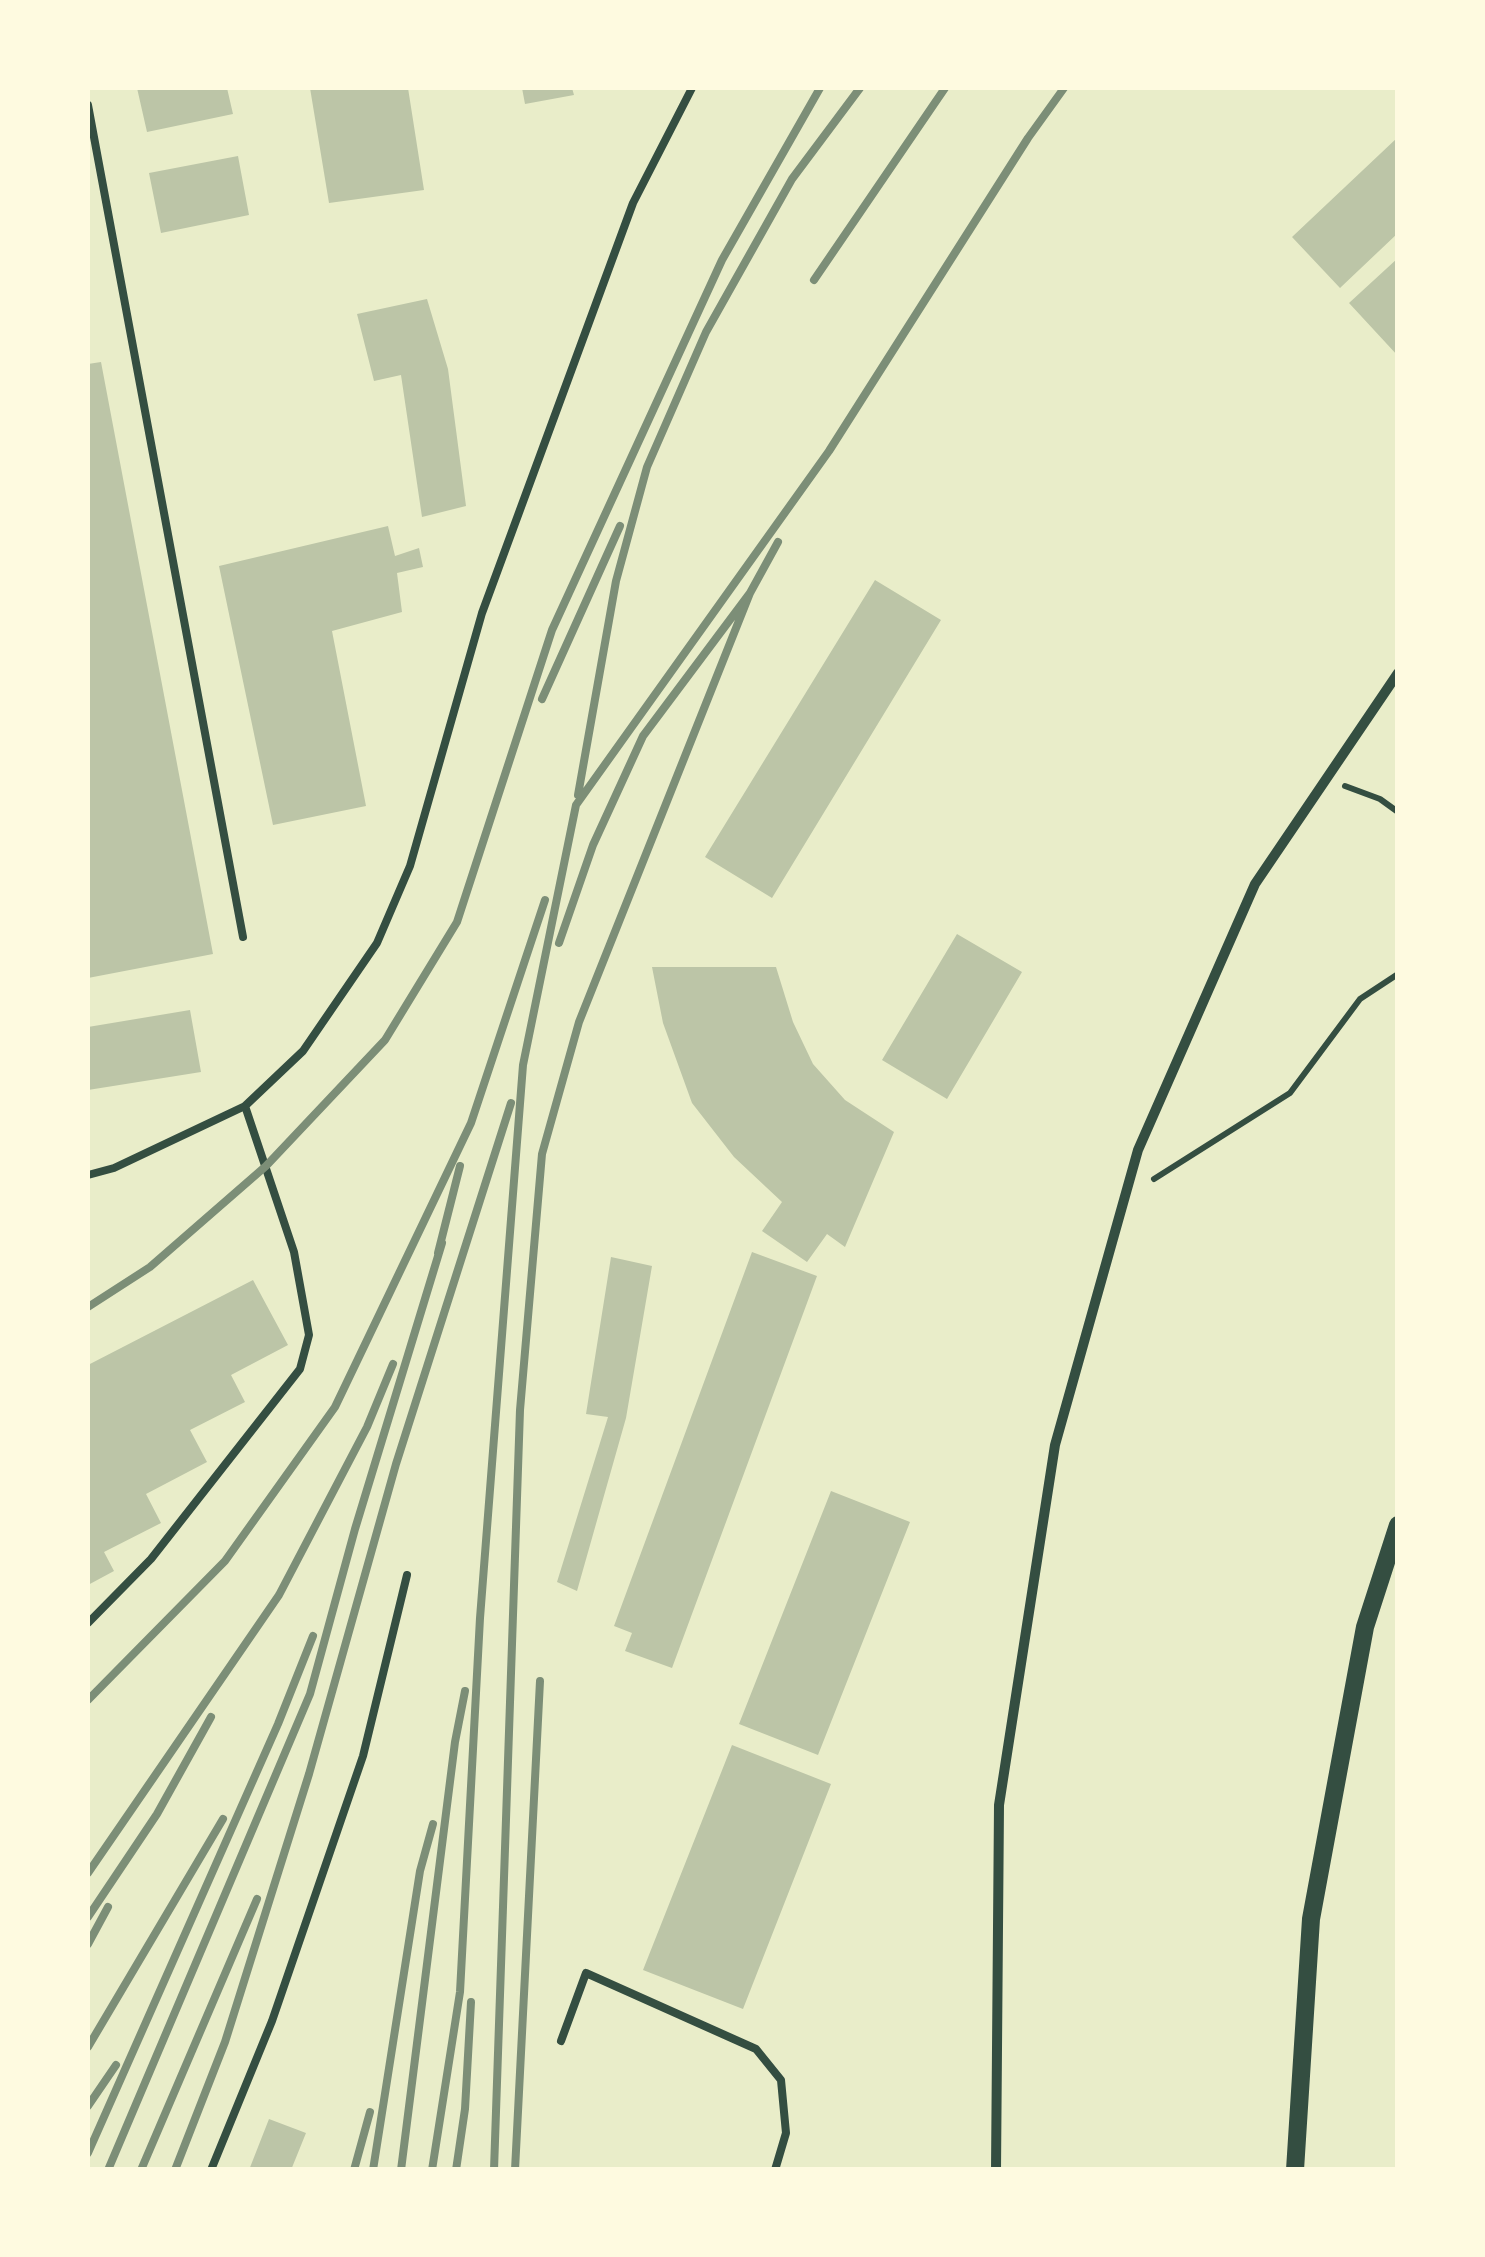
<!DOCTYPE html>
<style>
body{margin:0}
#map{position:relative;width:1485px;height:2257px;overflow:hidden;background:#e9edc9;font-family:Inter,sans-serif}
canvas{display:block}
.frame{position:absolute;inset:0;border:90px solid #fefae0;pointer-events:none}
</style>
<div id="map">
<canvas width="1485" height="2257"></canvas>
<div class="frame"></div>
</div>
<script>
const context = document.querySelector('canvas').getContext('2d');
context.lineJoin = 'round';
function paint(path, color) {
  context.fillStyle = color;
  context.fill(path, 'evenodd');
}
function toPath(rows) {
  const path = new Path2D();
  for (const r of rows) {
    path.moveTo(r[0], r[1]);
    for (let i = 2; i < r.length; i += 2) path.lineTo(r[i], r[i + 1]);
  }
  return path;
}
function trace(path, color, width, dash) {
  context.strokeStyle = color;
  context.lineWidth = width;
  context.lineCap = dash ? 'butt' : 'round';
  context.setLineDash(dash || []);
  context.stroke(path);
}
paint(toPath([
 [137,88,227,88,233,114,147,132],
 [310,88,408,88,424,190,329,203],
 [522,88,572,88,574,95,525,104],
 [1398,137,1398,233,1340,288,1292,237],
 [238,156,249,215,161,233,149,173],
 [1398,258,1398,356,1349,303],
 [427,299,448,369,466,506,422,517,401,375,374,381,357,314],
 [101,362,213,954,88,978,88,364],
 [388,526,395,556,419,548,423,567,397,573,402,612,332,631,366,806,273,825,219,566],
 [875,580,941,620,772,898,705,857],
 [957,934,1022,972,947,1099,882,1060],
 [652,967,776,967,793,1022,813,1064,845,1100,894,1132,845,1247,827,1234,807,1262,762,1231,782,1202,734,1157,692,1103,663,1023],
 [190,1010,201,1072,88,1090,88,1027],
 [752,1252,817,1276,672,1668,625,1651,632,1633,614,1626],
 [611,1257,652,1266,626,1418,577,1591,557,1582,608,1417,586,1414],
 [253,1280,288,1345,231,1375,245,1402,190,1430,207,1462,146,1494,161,1523,104,1552,114,1571,88,1585,88,1365],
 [831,1491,910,1522,818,1755,739,1724],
 [732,1745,831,1784,743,2009,643,1970],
 [269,2119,306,2133,291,2170,249,2170]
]), '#bcc5a7');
trace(toPath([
 [1345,786,1380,799,1398,812],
 [1154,1179,1290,1093,1360,999,1398,974]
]), '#344e41', 6);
trace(toPath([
 [88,105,243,937],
 [88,1175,114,1168,245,1106,303,1051,377,943,410,866,482,613,633,203,692,88],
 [88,1623,151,1559,300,1369,309,1335,294,1252,245,1106],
 [561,2041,586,1973,756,2049,781,2080,786,2133,775,2170],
 [211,2170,272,2021,363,1756,407,1575]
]), '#344e41', 8);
trace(toPath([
 [996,2170,999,1805,1055,1445,1138,1150,1255,884,1398,673]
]), '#344e41', 10);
trace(toPath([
 [1295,2170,1311,1919,1365,1627,1398,1525]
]), '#344e41', 18);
trace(toPath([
 [814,280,945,88],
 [542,699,620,526],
 [578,795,616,581,647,467,706,332,792,179,860,88],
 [559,943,593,845,643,736,750,593,778,542],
 [438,1253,460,1166],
 [88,1307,150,1267,266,1166,385,1040,457,922,552,630,722,260,820,88],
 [88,1700,225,1561,335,1407,471,1123,545,900],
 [88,1873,279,1595,367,1427,393,1364],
 [88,1917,157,1814,211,1717],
 [88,1944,108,1907],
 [88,2047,223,1819],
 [88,2106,116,2065],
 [88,2153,278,1724,313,1636],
 [108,2170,310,1694,355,1529,442,1243],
 [141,2170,257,1899],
 [175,2170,225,2042,309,1774,396,1464,511,1103],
 [354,2170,370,2112],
 [373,2170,420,1871,433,1824],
 [401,2170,455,1742,465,1691],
 [432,2170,460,1992,480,1618,523,1065,576,805,829,451,1028,138,1064,88],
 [456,2170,465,2109,471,2002],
 [494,2170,520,1410,542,1154,579,1022,750,593],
 [515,2170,540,1681]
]), '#7c8e77', 8);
</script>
